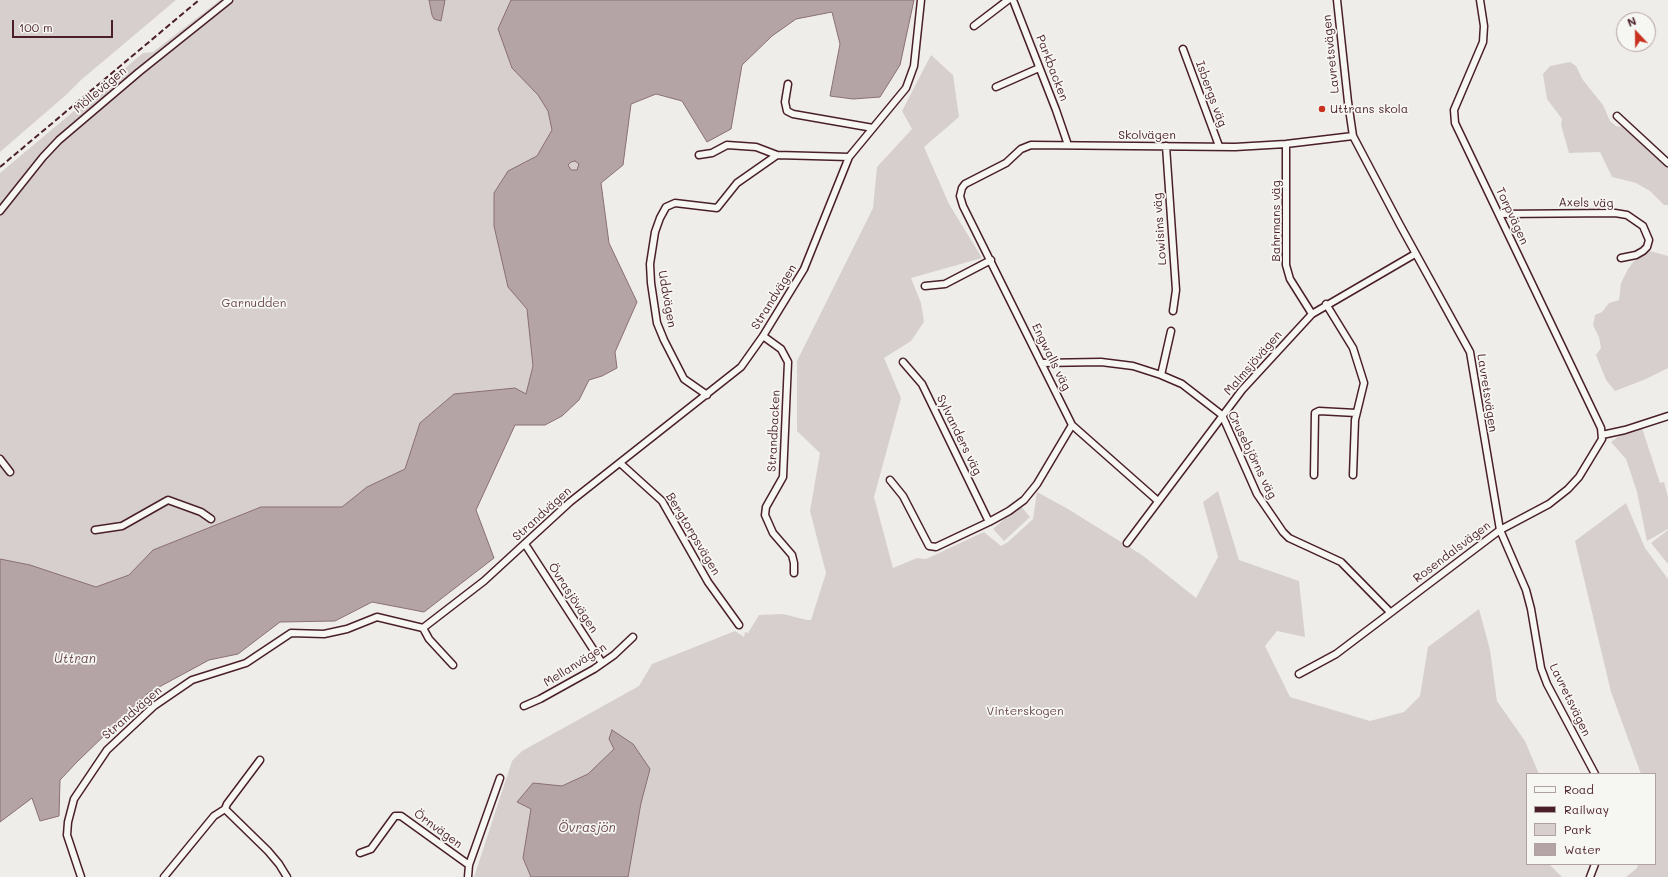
<!DOCTYPE html>
<meta charset="utf-8">
<style>
body{margin:0}
#map{position:relative;width:1668px;height:877px;overflow:hidden;background:#efedea;font-family:Mali,sans-serif}
canvas{display:block}
.legend{position:absolute;left:1526px;top:773px;width:130px;height:92px;box-sizing:border-box;background:#f6f6f2;border:1px solid #b1a0a2;margin:0;padding:5px 7px;list-style:none;font-size:12px;color:#4a1f2b}
.legend li{display:flex;align-items:center;gap:8px;height:20px}
.legend b{width:20px;border:1px solid #b1a0a2}
.north{position:absolute;left:1616px;top:12px;width:40px;height:40px;box-sizing:border-box;background:#f6f6f2;border:1px solid #b1a0a2;border-radius:50%;rotate:338deg;font-size:11px;font-weight:700;line-height:16px;text-align:center;color:#4a1f2b}
.north::after{content:'';display:block;margin:auto;width:14px;height:18px;background:#c8321e;clip-path:polygon(50% 0,100% 100%,50% 72%,0 100%)}
.scale{position:absolute;left:12px;top:20px;width:101px;height:18px;box-sizing:border-box;border:2px solid #4a1f2b;border-top:0;padding-left:5px;font-size:12px;line-height:14px;white-space:nowrap;color:#4a1f2b;-webkit-text-stroke:3px #f6f6f2;paint-order:stroke}
</style>
<div id="map">
<canvas width="1668" height="877"></canvas>
<ul class="legend">
<li><b style="height:5px;background:#f6f6f2"></b>Road</li>
<li><b style="height:5px;background:#4a1f2b"></b>Railway</li>
<li><b style="height:11px;background:#d7cfce"></b>Park</li>
<li><b style="height:11px;background:#b4a4a5"></b>Water</li>
</ul>
<div class="north">N</div>
<div class="scale">100 m</div>
</div>
<script>
const context = document.querySelector('canvas').getContext('2d');
context.lineJoin = 'round';
function paint(path, color) {
  context.fillStyle = color;
  context.fill(path, 'evenodd');
}
function toPath(rows) {
  const path = new Path2D();
  for (const r of rows) {
    path.moveTo(r[0], r[1]);
    for (let i = 2; i < r.length; i += 2) path.lineTo(r[i], r[i + 1]);
  }
  return path;
}
function trace(path, color, width, dash) {
  context.strokeStyle = color;
  context.lineWidth = width;
  context.lineCap = dash ? 'butt' : 'round';
  context.setLineDash(dash || []);
  context.stroke(path);
}
function drawText(font, color, halo, rows, align = 'center') {
  context.font = font + ' Mali,sans-serif';
  context.lineWidth = 3.5;
  context.setLineDash([]);
  context.textBaseline = 'middle';
  context.strokeStyle = halo;
  context.fillStyle = color;
  for (const [text, x, y, turn = 0] of rows) {
    context.save();
    context.translate(x, y);
    context.rotate((+turn || 0) * Math.PI / 180);
    context.textAlign = isNaN(turn) ? turn : align;
    if (halo) context.strokeText(text, 0, 0);
    context.fillText(text, 0, 0);
    context.restore();
  }
}
paint(toPath([
 [0,0,176,0,81,80,66,95,0,152],
 [220,0,657,0,591,147,565,387,0,712,0,173,143,53,153,52],
 [931,55,953,75,959,117,924,147,949,204,982,258,911,278,921,303,924,322,911,341,884,358,901,398,874,497,893,568,917,558,926,559,984,532,1001,546,1008,542,1033,519,1037,492,1068,509,1142,555,1196,598,1218,557,1203,502,1218,491,1239,560,1299,581,1305,637,1277,631,1265,646,1290,697,1370,721,1404,712,1420,696,1428,647,1479,609,1490,650,1497,701,1525,741,1539,774,1527,774,1527,864,1549,864,1562,877,474,877,512,761,522,751,639,686,652,664,735,631,744,637,745,632,748,633,759,615,783,614,807,620,811,620,826,573,810,511,820,453,797,431,797,361,873,208,877,167,912,129,902,111],
 [1570,62,1576,66,1583,80,1603,105,1610,121,1616,126,1624,127,1668,167,1668,205,1664,205,1650,191,1636,183,1612,177,1600,152,1569,153,1561,125,1562,119,1547,99,1543,74,1550,66],
 [1650,251,1668,256,1668,368,1646,379,1615,391,1606,380,1596,355,1601,348,1599,337,1593,325,1595,315,1602,312,1609,303,1619,300,1621,283,1628,269,1634,261],
 [1642,428,1660,483,1664,482,1668,497,1668,529,1647,541,1637,492,1626,459,1611,442,1625,432],
 [1626,503,1645,548,1668,579,1668,877,1626,877,1637,868,1638,864,1655,864,1655,774,1641,774,1611,692,1575,541],
 [1020,505,1030,517,1004,541,993,529],
 [1668,530,1668,564,1651,543]
]), '#d7cfce');
const water = toPath([
 [429,0,445,0,441,21,434,19,432,15,429,0],
 [511,0,914,0,900,65,880,97,853,99,830,96,840,44,832,12,796,19,772,36,742,65,731,129,707,142,682,101,656,94,631,104,623,165,601,183,609,243,637,302,615,352,617,368,602,376,589,380,579,400,562,416,545,425,515,425,476,510,494,558,424,612,372,602,335,621,280,622,238,654,209,660,148,693,77,762,60,780,59,816,40,821,32,798,0,822,0,559,30,565,96,587,129,575,153,550,261,507,342,507,367,487,405,469,420,423,454,394,515,388,526,394,533,366,527,309,508,287,494,226,494,193,508,171,537,156,552,130,548,111,538,95,512,68,498,29,511,0],
 [575,161,579,164,577,170,571,170,568,165,571,162,575,161],
 [612,730,633,744,650,769,641,803,628,877,531,877,523,858,531,809,517,802,533,783,562,786,588,774,614,749,609,739,612,730]
]);
paint(water, '#b4a4a5');
trace(water, '#8a6f74', 1);
const minor = toPath([
 [1013,0,1056,110,1068,145],
 [1337,0,1348,102,1353,136,1400,225,1470,352,1500,530,1526,590,1531,609,1541,668,1547,684,1595,774],
 [974,26,1008,0],
 [1183,49,1219,146],
 [788,84,785,102,787,111,793,114,873,128],
 [996,87,1039,68],
 [1617,116,1668,163],
 [1286,144,1286,265,1290,279,1312,314],
 [1166,146,1176,290,1173,311],
 [699,155,712,153,727,145,756,147,777,155],
 [0,211,43,157,59,140,139,72,229,0],
 [1499,214,1615,213,1627,215,1643,226,1649,240,1647,247,1643,251,1636,255,1621,258],
 [925,286,945,284,991,260],
 [1326,304,1353,348,1364,383,1355,420,1353,475],
 [763,336,781,349,788,362,783,477,766,507,765,515,773,533,792,555,794,563,794,573],
 [903,362,922,384,989,522],
 [1041,363,1101,362,1133,366,1161,375,1182,384,1222,415,1257,494,1283,532,1289,538,1341,562,1390,612],
 [1161,375,1171,331],
 [707,395,684,379,664,340,657,323,651,283,650,264,655,232,660,218,666,207,675,203,717,208,737,183,777,155,849,157],
 [1602,435,1625,430,1668,416],
 [0,459,10,472],
 [620,463,662,501,708,582,739,625],
 [1314,475,1315,413,1319,411,1356,413],
 [890,480,903,496,929,546,936,547,989,522,1009,511,1024,500,1037,484,1072,425],
 [1158,501,1072,425,963,206,960,196,962,188,965,184,1006,163,1021,149,1031,145,1235,147,1286,144,1353,136],
 [95,530,122,526,168,500,201,512,211,519],
 [1127,543,1242,390,1312,314,1415,254],
 [525,544,602,663],
 [423,628,429,639,453,665],
 [1299,674,1336,654,1500,530,1549,504,1568,489,1579,477,1602,439,1601,428,1455,123,1454,110,1483,42,1484,26,1480,0],
 [524,706,540,699,594,669,614,655,633,637],
 [225,809,268,851,279,864,287,877],
 [360,853,371,849,395,816,401,816,469,865],
 [81,877,67,835,68,822,74,799,107,750,154,706,192,680,246,663,291,633,324,634,347,629,377,617,423,628,484,581,570,502,741,367,763,336,804,269,849,157,906,88,914,66,921,0],
 [164,877,214,816,225,809,227,804,260,760],
 [468,877,469,865,500,778],
 [1590,877,1595,864]
]);
trace(minor, '#4a1f2b', 9);
trace(minor, '#f6f6f2', 6);
trace(toPath([
 [0,167,199,0]
]), '#4a1f2b', 2, [6, 3]);
for (const [x, y, r, color] of [
 [1322,109,4,"#c8321e"]
]) {
  const dot = new Path2D();
  dot.arc(x, y, r, 0, 2 * Math.PI);
  context.fillStyle = color;
  context.fill(dot);
  trace(dot, '#f6f6f2', 1.5);
}
drawText('12px', '#4a1f2b', '#f6f6f2', [
 ["Lavretsvägen",1331,54,-96],
 ["Parkbacken",1052,68,69],
 ["Möllevägen",100,90,-40],
 ["Isbergs väg",1211,94,70],
 ["Skolvägen",1147,135],
 ["Axels väg",1586,203,1],
 ["Torpvägen",1512,216,65],
 ["Bahrmans väg",1276,221,-90],
 ["Lowisins väg",1160,229,-94],
 ["Strandvägen",774,297,-58],
 ["Uddvägen",667,299,80],
 ["Engwalls väg",1051,357,64],
 ["Malmsjövägen",1253,363,-49],
 ["Lavretsvägen",1487,393,81],
 ["Strandbacken",774,431,-87],
 ["Sylvanders väg",959,435,64],
 ["Crusebjörns väg",1252,455,64],
 ["Strandvägen",542,514,-42],
 ["Bergtorpsvägen",693,534,59],
 ["Rosendalsvägen",1452,552,-37],
 ["Övrasjövägen",573,598,57],
 ["Mellanvägen",575,665,-32],
 ["Lavretsvägen",1570,700,64],
 ["Strandvägen",132,713,-41],
 ["Örnvägen",438,829,36]
]);
drawText('12px', '#4a1f2b', '#f6f6f2', [
 ["Uttrans skola",1330,109]
], 'left');
drawText('12px', '#6d4b54', '#f6f6f2', [
 ["Garnudden",254,303],
 ["Vinterskogen",1025,711]
]);
drawText('italic 13px', '#6f4e56', '#f6f6f2', [
 ["Uttran",75,659],
 ["Övrasjön",587,828]
]);
</script>
